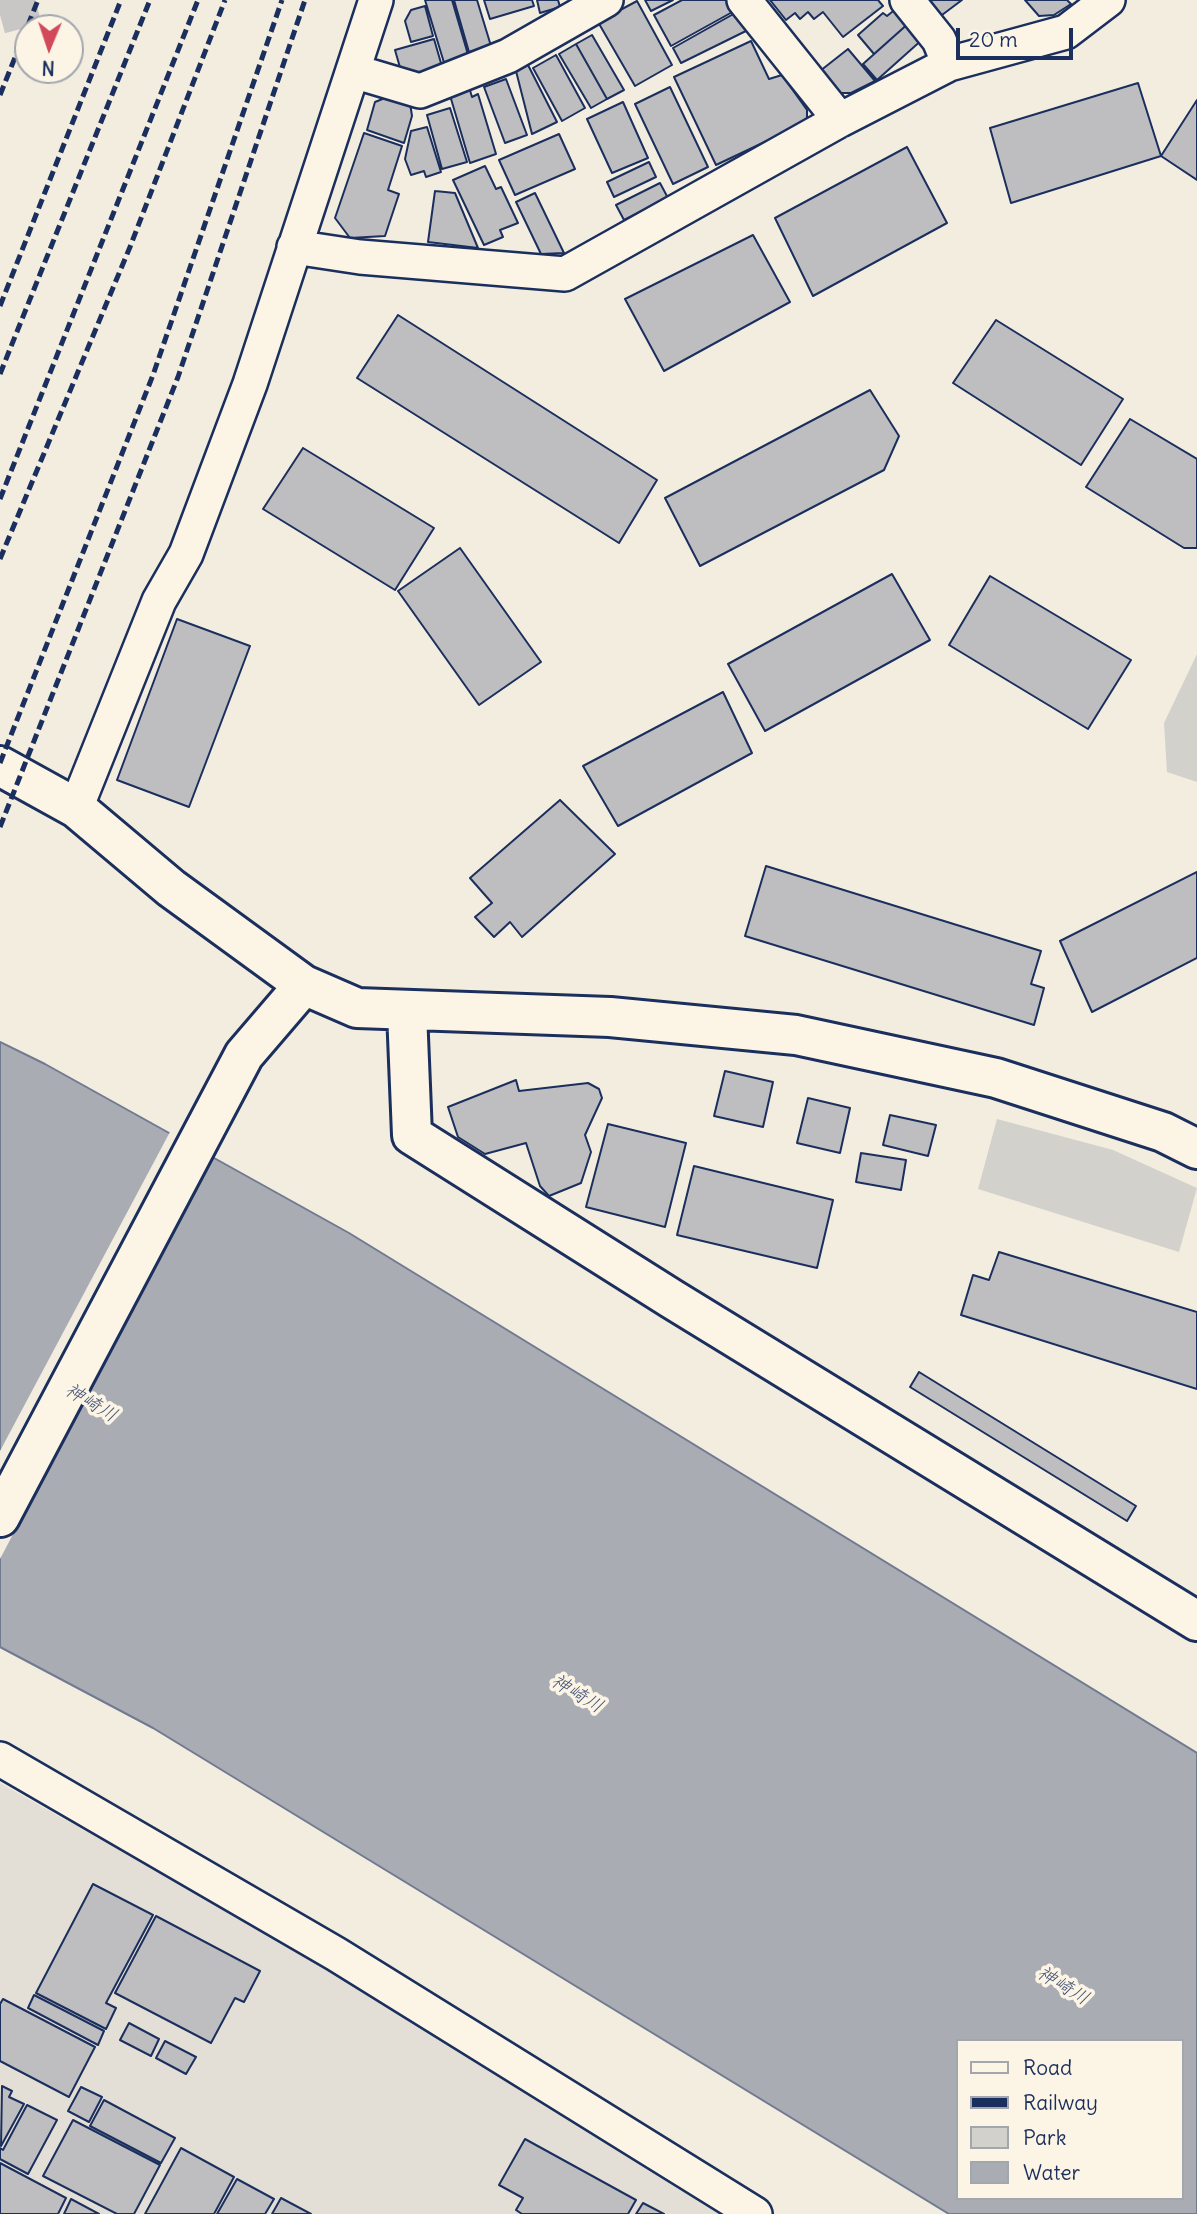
<!DOCTYPE html>
<meta charset="utf-8">
<style>
body{margin:0}
#map{position:relative;width:1197px;height:2214px;overflow:hidden;background:#f3ede0;font-family:Delius,sans-serif}
canvas{display:block}
.legend{position:absolute;left:956px;top:2039px;width:228px;height:161px;box-sizing:border-box;background:#fcf5e5;border:2px solid #a2a6af;margin:0;padding:9px 12px;list-style:none;font-size:21px;color:#1b2f5e}
.legend li{display:flex;align-items:center;gap:14px;height:35px}
.legend b{width:35px;border:2px solid #a2a6af}
.north{position:absolute;left:14px;top:14px;width:70px;height:70px;box-sizing:border-box;background:#fcf5e5;border:2px solid #a2a6af;border-radius:50%;rotate:182deg;font-size:19px;font-weight:700;line-height:28px;text-align:center;color:#1b2f5e}
.north::after{content:'';display:block;margin:auto;width:24px;height:32px;background:#d1495b;clip-path:polygon(50% 0,100% 100%,50% 72%,0 100%)}
.scale{position:absolute;left:956px;top:28px;width:117px;height:32px;box-sizing:border-box;border:4px solid #1b2f5e;border-top:0;padding-left:9px;font-size:21px;line-height:24px;white-space:nowrap;color:#1b2f5e;-webkit-text-stroke:5px #fcf5e5;paint-order:stroke}
</style>
<div id="map">
<canvas width="1197" height="2214"></canvas>
<ul class="legend">
<li><b style="height:9px;background:#fcf5e5"></b>Road</li>
<li><b style="height:9px;background:#1b2f5e"></b>Railway</li>
<li><b style="height:19px;background:#d3d1cc"></b>Park</li>
<li><b style="height:19px;background:#a9acb3"></b>Water</li>
</ul>
<div class="north">N</div>
<div class="scale">20 m</div>
</div>
<script>
const context = document.querySelector('canvas').getContext('2d');
context.lineJoin = 'round';
function paint(path, color) {
  context.fillStyle = color;
  context.fill(path, 'evenodd');
}
function toPath(rows) {
  const path = new Path2D();
  for (const r of rows) {
    path.moveTo(r[0], r[1]);
    for (let i = 2; i < r.length; i += 2) path.lineTo(r[i], r[i + 1]);
  }
  return path;
}
function trace(path, color, width, dash) {
  context.strokeStyle = color;
  context.lineWidth = width;
  context.lineCap = dash ? 'butt' : 'round';
  context.setLineDash(dash || []);
  context.stroke(path);
}
function drawText(font, color, halo, rows, align = 'center') {
  context.font = font + ' Delius,"Klee One",sans-serif';
  context.lineWidth = 7;
  context.setLineDash([]);
  context.textBaseline = 'middle';
  context.strokeStyle = halo;
  context.fillStyle = color;
  for (const [text, x, y, turn = 0] of rows) {
    context.save();
    context.translate(x, y);
    context.rotate((+turn || 0) * Math.PI / 180);
    context.textAlign = isNaN(turn) ? turn : align;
    if (halo) context.strokeText(text, 0, 0);
    context.fillText(text, 0, 0);
    context.restore();
  }
}
paint(toPath([
 [0,1783,329,1968,726,2214,0,2214]
]), '#e3dfd6');
paint(toPath([
 [1197,654,1197,782,1167,772,1164,723],
 [997,1119,1113,1150,1197,1188,1179,1252,978,1189]
]), '#d3d1cc');
const water = toPath([
 [0,1042,45,1064,349,1233,1197,1753,1197,2214,949,2214,153,1728,0,1647,0,1042],
 [957,2041,1181,2041,1181,2198,957,2198,957,2041]
]);
paint(water, '#a9acb3');
trace(water, '#707a91', 2);
paint(toPath([
 [171,1130,213,1154,0,1559,0,1451]
]), '#f3ede0');
const building = toPath([
 [425,0,452,0,469,58,445,66,425,0],
 [454,0,477,0,491,46,469,52,454,0],
 [484,0,532,0,534,6,490,19,484,0],
 [537,0,558,0,560,7,540,13,537,0],
 [645,0,673,0,651,11,645,0],
 [682,0,727,0,736,10,671,46,654,15,682,0],
 [770,0,878,0,883,6,843,37,823,12,814,19,808,12,800,19,795,13,786,20,770,0],
 [924,0,962,0,938,18,924,0],
 [1025,0,1067,0,1071,4,1054,15,1039,16,1025,0],
 [637,1,672,65,635,86,598,22,637,1],
 [425,6,433,36,411,42,405,21,411,10,425,6],
 [897,8,910,22,874,54,858,35,883,13,887,16,897,8],
 [737,12,752,28,681,63,673,48,737,12],
 [910,22,924,38,877,80,863,64,910,22],
 [592,35,624,90,607,99,576,44,592,35],
 [434,39,443,70,420,76,401,71,395,50,434,39],
 [751,41,769,79,782,75,807,110,807,122,716,165,674,77,751,41],
 [576,44,607,99,591,108,559,54,576,44],
 [848,49,875,81,851,93,834,93,820,71,848,49],
 [556,55,585,108,562,121,533,68,556,55],
 [528,65,557,122,532,134,516,71,528,65],
 [506,79,527,135,505,143,484,87,506,79],
 [1138,83,1161,156,1011,203,990,128,1138,83],
 [469,87,472,97,478,94,496,154,470,163,449,92,469,87],
 [670,87,708,167,673,184,635,104,670,87],
 [390,96,410,103,412,116,404,143,367,130,375,102,390,96],
 [1197,100,1197,180,1161,156,1197,100],
 [623,102,648,158,612,173,587,119,623,102],
 [450,108,467,162,442,169,427,115,450,108],
 [427,127,441,172,426,177,424,171,411,175,405,159,411,131,427,127],
 [364,133,402,146,388,190,399,194,385,236,350,238,335,218,364,133],
 [559,134,575,169,515,195,499,160,559,134],
 [907,147,947,223,813,296,775,218,907,147],
 [649,162,656,177,614,197,607,182,649,162],
 [485,166,496,189,501,187,518,223,500,230,503,237,484,245,453,180,485,166],
 [660,183,668,198,624,220,616,205,660,183],
 [435,191,455,193,478,248,428,242,435,191],
 [535,193,564,253,541,254,516,202,535,193],
 [753,235,790,302,664,371,625,299,753,235],
 [398,315,657,480,619,543,357,378,398,315],
 [996,320,1123,399,1081,465,953,383,996,320],
 [870,390,899,436,884,470,700,566,665,498,870,390],
 [1130,419,1197,459,1197,548,1184,548,1086,487,1130,419],
 [303,448,434,528,395,590,263,509,303,448],
 [460,548,541,662,479,705,398,591,460,548],
 [892,574,930,640,765,731,728,664,892,574],
 [990,576,1131,660,1088,729,949,645,990,576],
 [177,619,250,646,189,807,117,780,177,619],
 [723,692,752,753,618,826,583,766,723,692],
 [560,800,615,854,522,937,510,922,494,937,475,917,492,903,470,878,560,800],
 [766,866,1041,951,1031,984,1044,988,1034,1025,745,936,766,866],
 [1197,872,1197,958,1092,1012,1060,941,1197,872],
 [725,1071,773,1082,763,1127,714,1116,725,1071],
 [516,1080,519,1091,588,1083,599,1089,602,1098,585,1135,591,1152,581,1183,549,1196,540,1186,526,1143,485,1154,458,1137,448,1107,516,1080],
 [808,1098,850,1108,840,1153,797,1143,808,1098],
 [890,1115,936,1125,928,1156,883,1145,890,1115],
 [608,1124,686,1143,665,1227,586,1207,608,1124],
 [861,1153,906,1160,901,1190,856,1182,861,1153],
 [694,1166,833,1200,817,1268,677,1235,694,1166],
 [999,1252,1197,1312,1197,1389,961,1315,973,1275,989,1280,999,1252],
 [919,1372,1136,1506,1127,1521,910,1387,919,1372],
 [93,1884,153,1915,106,2003,116,2008,106,2029,36,1993,93,1884],
 [156,1916,260,1971,244,2002,235,1998,211,2043,115,1993,156,1916],
 [34,1995,104,2031,98,2045,28,2008,34,1995],
 [3,1999,95,2047,69,2097,0,2061,0,2004,3,1999],
 [129,2023,159,2039,151,2056,120,2040,129,2023],
 [165,2041,196,2057,186,2074,156,2058,165,2041],
 [2,2086,12,2091,9,2097,24,2104,1,2146,2,2086],
 [81,2087,102,2097,89,2122,68,2111,81,2087],
 [104,2100,175,2138,161,2163,90,2126,104,2100],
 [27,2105,57,2120,28,2174,0,2159,0,2148,3,2150,27,2105],
 [73,2120,160,2165,134,2214,117,2214,43,2176,73,2120],
 [525,2139,636,2200,628,2214,522,2214,516,2210,523,2198,499,2185,525,2139],
 [181,2148,234,2177,214,2214,145,2214,181,2148],
 [0,2163,66,2198,58,2214,0,2214,0,2163],
 [237,2179,274,2199,265,2214,217,2214,237,2179],
 [281,2198,311,2214,272,2214,281,2198],
 [71,2199,99,2214,64,2214,71,2199],
 [643,2203,664,2214,636,2214,643,2203]
]);
paint(building, '#bebec0');
trace(building, '#1b2f5e', 2);
trace(toPath([
 [0,15,55,0]
]), '#c8c7c6', 38, [38, 19]);
const minor = toPath([
 [744,0,840,120],
 [907,0,939,40,949,64],
 [353,71,420,91,508,56,606,0],
 [294,247,360,257,565,274,840,120,949,64,1066,32,1108,0],
 [76,808,159,601,186,554,250,384,376,0],
 [0,1759,336,1954,755,2214]
]);
const tertiary = toPath([
 [0,766,76,808,171,888,304,985,244,1055,0,1517],
 [304,985,357,1008,610,1017,796,1035,996,1078,1163,1132,1197,1149],
 [407,1012,412,1135,672,1299,1197,1621]
]);
trace(minor, '#1b2f5e', 38);
trace(tertiary, '#1b2f5e', 44);
trace(minor, '#fcf5e5', 33);
trace(tertiary, '#fcf5e5', 38);
trace(toPath([
 [0,95,38,0],
 [0,306,121,0],
 [0,374,150,0],
 [0,499,198,0],
 [0,559,130,247,225,0],
 [0,763,153,375,282,0],
 [0,827,178,377,305,0]
]), '#1b2f5e', 5, [10, 5]);
drawText('italic 19px', '#465478', '#fcf5e5', [
 ["神崎川",91,1403,31],
 ["神崎川",577,1694,31],
 ["神崎川",1063,1986,31]
]);
</script>
